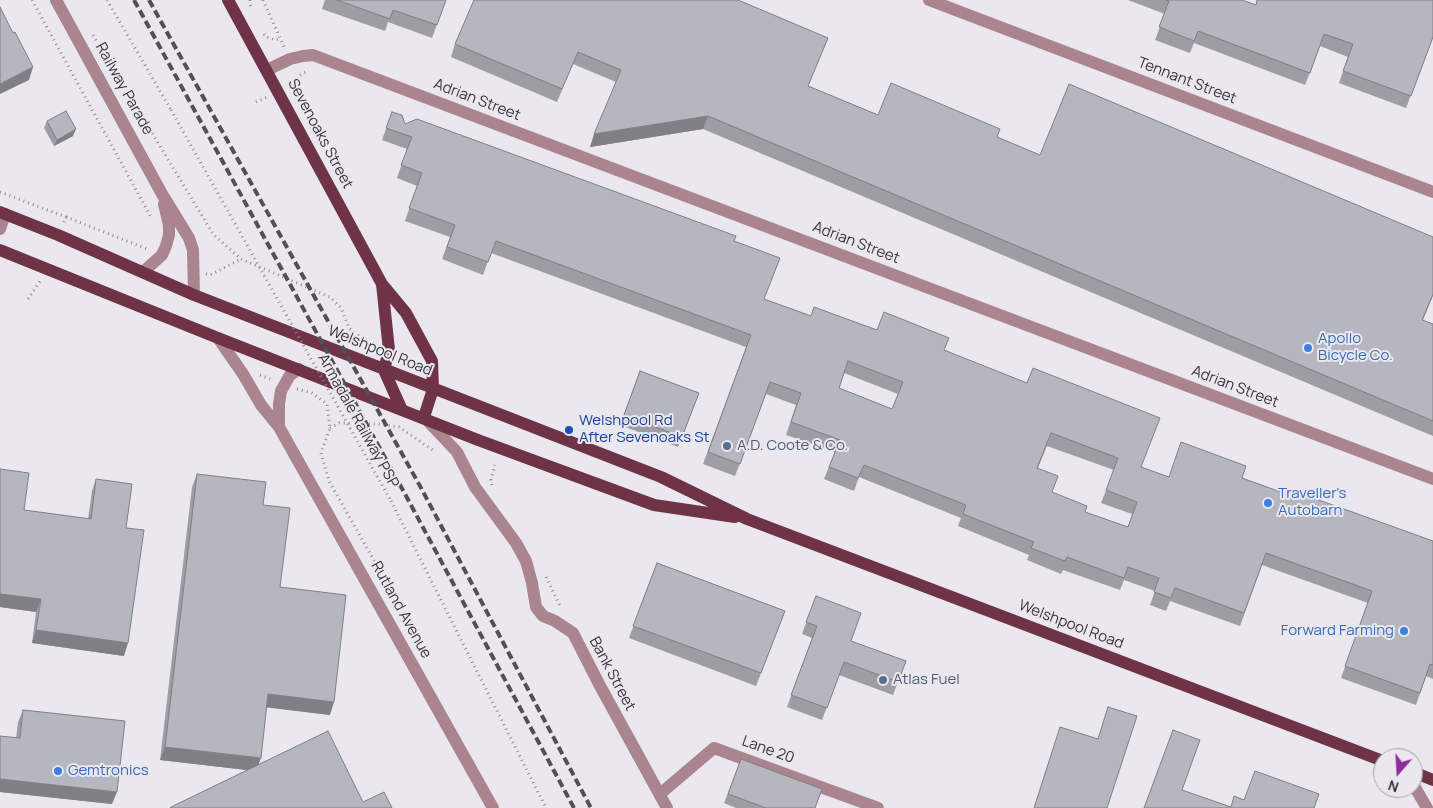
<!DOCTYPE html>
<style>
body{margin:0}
#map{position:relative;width:1433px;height:808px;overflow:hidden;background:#ebe7ef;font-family:Manrope,sans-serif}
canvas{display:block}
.north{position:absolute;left:1373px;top:748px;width:50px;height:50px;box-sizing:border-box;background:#ebe7ef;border:1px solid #a3a0a6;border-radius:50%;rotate:199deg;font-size:14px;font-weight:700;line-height:20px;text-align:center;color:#373538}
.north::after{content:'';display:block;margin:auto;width:18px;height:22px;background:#8e2e97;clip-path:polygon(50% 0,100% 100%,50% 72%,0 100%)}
</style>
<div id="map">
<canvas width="1433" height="808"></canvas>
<div class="north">N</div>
</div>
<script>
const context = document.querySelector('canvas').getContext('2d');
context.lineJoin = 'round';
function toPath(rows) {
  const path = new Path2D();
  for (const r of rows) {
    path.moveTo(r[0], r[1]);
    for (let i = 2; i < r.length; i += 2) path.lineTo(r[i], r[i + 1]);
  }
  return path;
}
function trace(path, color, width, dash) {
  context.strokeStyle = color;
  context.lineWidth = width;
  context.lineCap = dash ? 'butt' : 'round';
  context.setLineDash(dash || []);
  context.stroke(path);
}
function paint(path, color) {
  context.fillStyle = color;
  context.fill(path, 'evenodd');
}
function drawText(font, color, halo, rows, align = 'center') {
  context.font = font + ' Manrope,sans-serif';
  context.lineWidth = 4;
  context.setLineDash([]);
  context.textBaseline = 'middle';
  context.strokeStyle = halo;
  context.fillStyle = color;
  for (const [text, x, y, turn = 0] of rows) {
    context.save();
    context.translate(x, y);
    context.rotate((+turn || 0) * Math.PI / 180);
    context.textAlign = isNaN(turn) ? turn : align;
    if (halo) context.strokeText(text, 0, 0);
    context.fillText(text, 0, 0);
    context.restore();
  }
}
trace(toPath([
 [32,0,152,219],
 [107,0,171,110],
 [250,0,251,9],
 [263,0,284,47],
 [264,34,266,37,276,40,279,39],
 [93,35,213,234,241,259,330,297,341,308,349,328,364,340],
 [291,87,299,76,307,71],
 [256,102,267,97],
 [0,192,66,217,63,224],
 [66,217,147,249],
 [206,274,210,275,241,259],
 [28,299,40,281],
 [260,375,273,380],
 [297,389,312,393,327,404,330,428,321,453,329,481,376,564,404,617],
 [330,428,339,423,378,424,399,427,434,451],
 [492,485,491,480,495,465],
 [391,501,546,808],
 [546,577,561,608]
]), '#8e8b90', 3, [1, 4]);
trace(toPath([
 [56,0,162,194,189,238,193,250,194,295],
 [929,0,1433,192],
 [267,70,290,59,303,56,313,55,1433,479],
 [0,229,5,214],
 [143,272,162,255,166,246,169,235,169,225,164,204],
 [218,338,243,374,261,405,279,427,493,808],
 [425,418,457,452,475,487,516,543,526,561,532,583,536,607,543,616,555,621,573,633,599,684,667,808],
 [279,427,279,404,281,391,290,375,299,369],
 [1413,784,1427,808],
 [660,794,714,748,878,808]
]), '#aa858f', 12);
trace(toPath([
 [228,0,382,284,406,313,432,361,433,389,424,417],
 [0,212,58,235,194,295,661,477,747,519,1383,761],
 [0,250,218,338,478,440,654,505,735,517],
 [382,284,389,350,384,370,401,408],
 [1413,772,1433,780]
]), '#6f3347', 12);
trace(toPath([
 [134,0,405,494,574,808],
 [149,0,420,486,591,808]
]), '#525054', 4, [8, 4]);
trace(toPath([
 [171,110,391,501]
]), '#8e8b90', 3, [1, 4]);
paint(toPath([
 [325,0,446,0,432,38,388,22,385,31,322,9],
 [1128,0,1242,0,1256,5,1433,37,1406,108,1339,83,1348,57,1320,46,1305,85,1194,43,1190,53,1155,40,1165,14],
 [828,38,808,86,878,115,997,137,1040,155,1433,237,1433,296,1423,320,1433,324,1433,436,703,129,590,147,616,82,573,64,557,102,451,57,455,44],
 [392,112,405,124,734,241,764,299,811,316,877,330,945,350,1141,467,1169,477,1242,478,1289,495,1433,541,1433,679,1426,676,1416,705,1341,678,1368,603,1262,565,1240,626,1170,601,1166,611,1150,605,1155,591,1124,580,1120,590,1063,570,1061,574,1027,560,1029,555,958,526,961,518,859,477,854,491,824,479,835,452,786,435,796,405,766,394,735,476,703,464,746,347,491,253,483,275,442,259,450,237,405,221,417,186,397,178,407,149,382,140],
 [844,373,898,394,892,409,839,388],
 [1047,446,1114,470,1101,503,1132,514,1128,527,1085,512,1052,492,1038,468],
 [47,121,73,136,54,146,44,128],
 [640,371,699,393,678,447,620,425],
 [0,469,24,510,88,519,92,491,96,479,126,528,124,656,32,643,36,612,0,607],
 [197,474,263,505,280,587,330,715,267,707,258,765,363,802,170,808,247,770,160,760,192,487],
 [657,563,785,611,756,686,629,638],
 [816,596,851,641,906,661,893,695,839,675,822,720,787,707,812,638,802,634],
 [23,710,112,804,0,792,0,736,16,738,18,722],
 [741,759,815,808,736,808,724,803]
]), '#9d9da3');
paint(toPath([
 [33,67,29,80,0,94,0,84],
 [708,116,703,129,590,147,594,134],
 [76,129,73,136,54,146,57,140],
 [0,594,41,599,36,612,0,607],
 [36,630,128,643,124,656,32,643],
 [268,694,334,702,330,715,263,707],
 [165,747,261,758,256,771,160,760],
 [0,779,117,792,112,804,0,792]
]), '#7f7f85');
const building = toPath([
 [337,0,446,0,437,25,393,10,390,19,337,0],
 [474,0,738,0,828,38,808,86,878,115,891,83,1000,129,997,137,1040,155,1069,84,1433,237,1433,294,1422,320,1433,324,1433,421,708,116,594,134,621,70,578,52,562,89,455,44,474,0],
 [1166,0,1242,0,1256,5,1257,0,1433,0,1433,37,1411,96,1343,71,1353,44,1324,34,1310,73,1198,31,1194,41,1159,27,1169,1,1166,0],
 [0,7,13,33,15,32,33,67,0,84,0,7],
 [66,111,76,129,57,140,47,121,66,111],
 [392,112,402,115,405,124,417,119,736,236,734,241,780,258,764,299,811,316,814,307,877,330,884,312,949,338,944,350,1027,383,1033,368,1160,418,1141,467,1169,477,1181,442,1246,466,1242,478,1289,495,1291,490,1433,541,1433,665,1430,664,1420,693,1345,666,1372,591,1266,553,1244,613,1175,588,1171,598,1154,592,1159,578,1128,567,1124,578,1067,557,1065,561,1031,548,1034,542,963,514,966,505,864,465,858,478,829,467,840,440,791,422,801,393,770,382,740,464,708,452,751,335,496,241,488,262,447,247,455,225,409,208,422,173,401,165,412,137,386,128,392,112],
 [848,361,903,382,892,409,839,388,848,361],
 [1051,433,1118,458,1106,490,1137,502,1128,527,1085,512,1087,506,1052,492,1058,476,1037,468,1051,433],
 [640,371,699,393,682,437,624,415,640,371],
 [0,469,29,473,24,510,91,519,96,479,132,484,126,528,144,530,128,643,36,630,41,599,0,594,0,469],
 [197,474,266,482,263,505,290,508,280,587,346,595,334,702,268,694,261,758,165,747,197,474],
 [657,563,785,611,761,673,633,626,657,563],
 [816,596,861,613,851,641,906,661,898,682,844,662,827,708,791,695,817,626,806,622,816,596],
 [1108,707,1137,716,1107,808,1034,808,1060,727,1098,739,1108,707],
 [23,710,125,721,117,792,0,779,0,736,20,738,23,710],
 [1173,730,1200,740,1182,790,1231,807,1234,796,1244,800,1255,771,1319,794,1314,808,1144,808,1173,730],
 [328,731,363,802,384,792,392,808,170,808,171,807,328,731],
 [741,759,822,789,815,808,766,808,728,794,741,759]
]);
paint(building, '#b6b6be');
trace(building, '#7f7f85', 1);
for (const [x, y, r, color] of [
 [1308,348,5,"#3f7fe0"],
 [569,430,5,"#1a4fb4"],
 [727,446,5,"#5c6f8a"],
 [1268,503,5,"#3f7fe0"],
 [1404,631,5,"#3f7fe0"],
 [883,680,5,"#5c6f8a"],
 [58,771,5,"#3f7fe0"]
]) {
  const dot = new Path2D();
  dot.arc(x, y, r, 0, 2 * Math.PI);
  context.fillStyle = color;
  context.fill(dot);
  trace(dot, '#ebe7ef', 2);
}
drawText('15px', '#373538', '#ebe7ef', [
 ["Tennant Street",1187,81,21],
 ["Railway Parade",124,89,61],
 ["Adrian Street",477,100,21],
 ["Sevenoaks Street",320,134,62],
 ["Adrian Street",856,243,21],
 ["Welshpool Road",380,351,22],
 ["Adrian Street",1235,387,21],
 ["Armadale Railway PSP",358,421,61],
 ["Rutland Avenue",401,610,61],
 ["Welshpool Road",1071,625,21],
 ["Bank Street",612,674,62],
 ["Lane 20",768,750,20]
]);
drawText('15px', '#366cbe', '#ebe7ef', [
 ["Apollo",1318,339],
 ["Bicycle Co.",1318,356],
 ["Traveller's",1278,494],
 ["Autobarn",1278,511],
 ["Forward Farming",1394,631,"right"],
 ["Gemtronics",68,771]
], 'left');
drawText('15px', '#164399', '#ebe7ef', [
 ["Welshpool Rd",579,421],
 ["After Sevenoaks St",579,438]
], 'left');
drawText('15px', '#4e5e75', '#ebe7ef', [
 ["A.D. Coote & Co.",737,446],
 ["Atlas Fuel",893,680]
], 'left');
</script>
